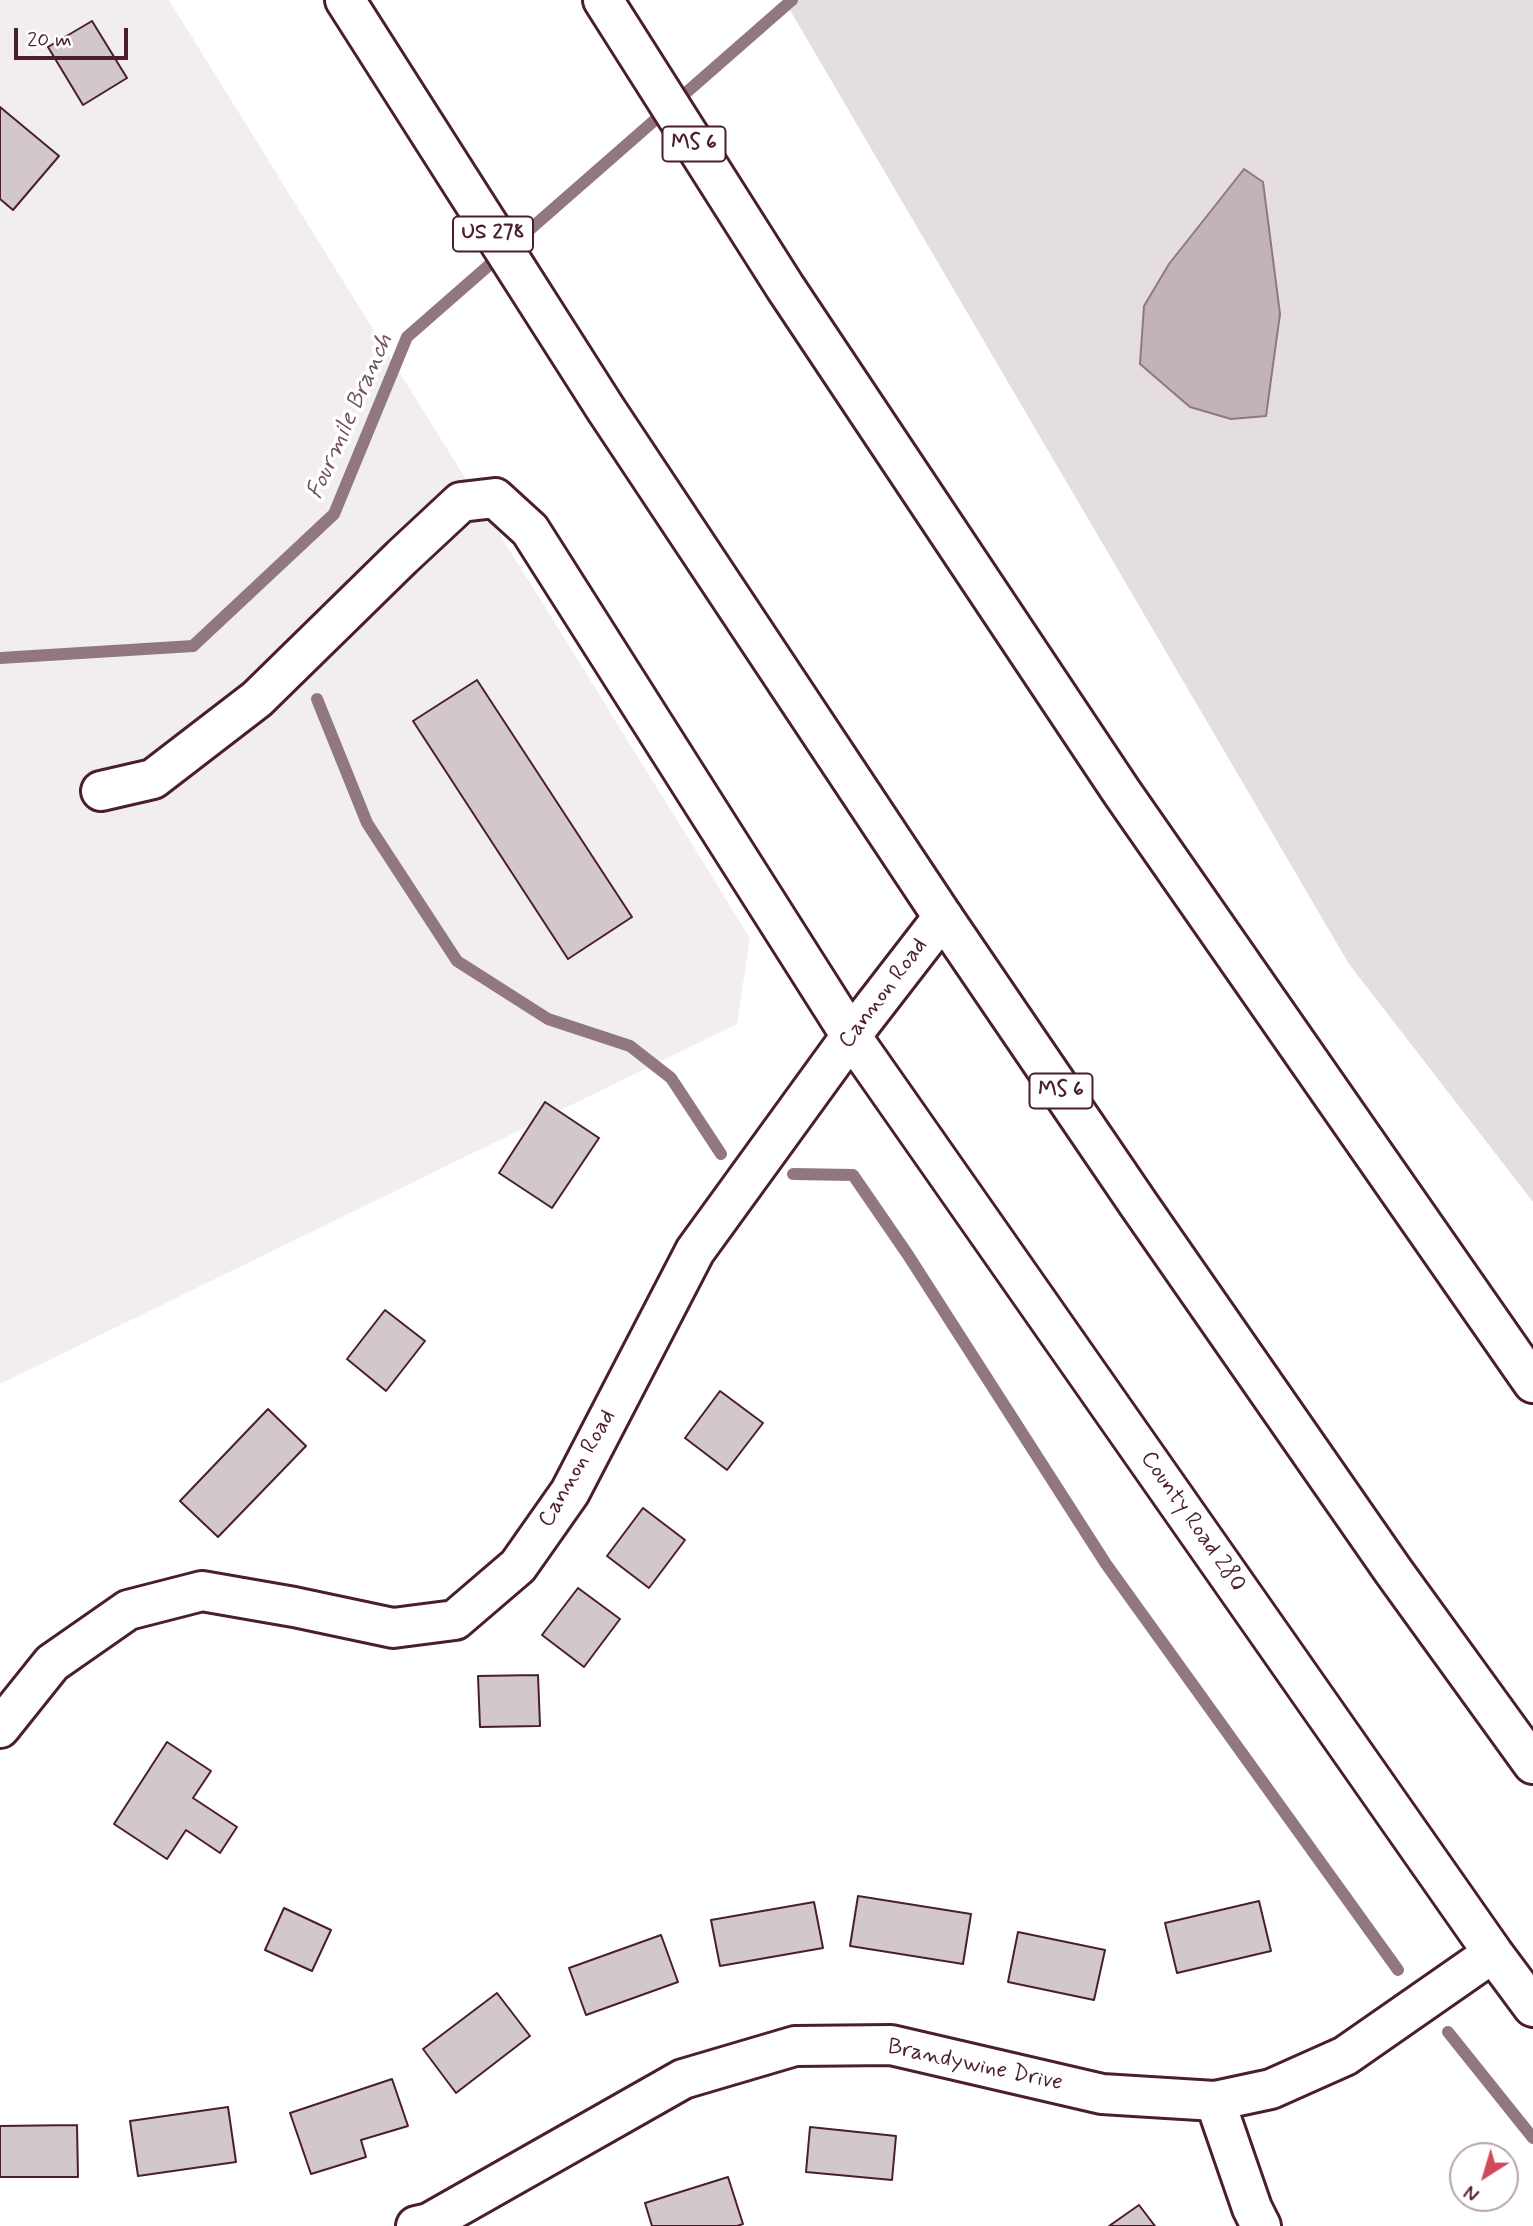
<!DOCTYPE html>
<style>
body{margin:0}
#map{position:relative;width:1533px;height:2226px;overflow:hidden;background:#fff;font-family:Mynerve,sans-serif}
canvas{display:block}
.north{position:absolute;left:1449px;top:2142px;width:70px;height:70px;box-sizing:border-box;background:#fff;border:2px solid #b7a5aa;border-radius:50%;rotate:217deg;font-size:19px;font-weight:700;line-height:28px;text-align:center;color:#4a1f2b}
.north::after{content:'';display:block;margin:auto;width:24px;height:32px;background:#d1495b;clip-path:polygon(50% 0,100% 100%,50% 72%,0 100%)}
.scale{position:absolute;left:14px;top:28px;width:114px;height:32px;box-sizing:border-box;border:4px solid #4a1f2b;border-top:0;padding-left:9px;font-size:21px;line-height:24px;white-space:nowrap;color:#4a1f2b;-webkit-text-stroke:5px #fff;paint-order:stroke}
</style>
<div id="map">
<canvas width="1533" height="2226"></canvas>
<div class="north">N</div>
<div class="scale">20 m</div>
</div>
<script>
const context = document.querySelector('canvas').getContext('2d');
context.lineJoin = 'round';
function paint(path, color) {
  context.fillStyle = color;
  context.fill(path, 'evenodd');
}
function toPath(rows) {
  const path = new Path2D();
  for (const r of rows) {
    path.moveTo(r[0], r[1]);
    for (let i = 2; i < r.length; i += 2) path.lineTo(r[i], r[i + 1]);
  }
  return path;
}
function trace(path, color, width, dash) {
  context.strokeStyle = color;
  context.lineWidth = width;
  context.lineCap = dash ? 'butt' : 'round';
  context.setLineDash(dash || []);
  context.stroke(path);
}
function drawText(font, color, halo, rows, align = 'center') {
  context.font = font + ' Mynerve,sans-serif';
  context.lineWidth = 7;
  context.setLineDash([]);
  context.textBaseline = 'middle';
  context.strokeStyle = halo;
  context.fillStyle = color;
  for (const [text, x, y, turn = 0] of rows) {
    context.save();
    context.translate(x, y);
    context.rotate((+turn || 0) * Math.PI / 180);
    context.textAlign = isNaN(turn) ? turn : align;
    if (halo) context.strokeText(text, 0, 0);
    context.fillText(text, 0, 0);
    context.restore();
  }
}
paint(toPath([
 [0,0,169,0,750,938,737,1024,0,1384]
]), '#f2eeef');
paint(toPath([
 [784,0,1533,0,1533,1202,1349,964]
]), '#e5dee0');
const water = toPath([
 [1244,169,1263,182,1280,314,1266,416,1231,419,1190,407,1140,364,1144,306,1169,264,1244,169]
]);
paint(water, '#c1b3b6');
trace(water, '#91787e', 2);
trace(toPath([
 [0,658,193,646,334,514,407,337,792,0],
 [317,699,367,823,457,961,548,1019,630,1046,671,1078,721,1154],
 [793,1174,853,1175,908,1255,1106,1564,1398,1970],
 [1448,2032,1533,2138]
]), '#91787e', 12);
const building = toPath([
 [92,21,127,78,83,105,48,47,92,21],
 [0,107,59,156,13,210,0,199,0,107],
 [477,680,632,917,568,959,413,721,477,680],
 [545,1102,599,1138,552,1208,499,1173,545,1102],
 [385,1310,425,1341,386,1391,347,1359,385,1310],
 [720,1391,763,1423,727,1470,685,1438,720,1391],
 [268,1409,306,1446,218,1537,180,1501,268,1409],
 [643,1508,685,1540,649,1588,607,1556,643,1508],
 [578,1588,620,1619,584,1667,542,1635,578,1588],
 [538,1675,540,1726,480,1727,478,1676,538,1675],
 [167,1742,211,1771,193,1798,237,1827,220,1853,186,1830,167,1859,114,1824,167,1742],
 [858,1896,971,1914,963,1964,850,1946,858,1896],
 [1259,1901,1271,1951,1177,1973,1165,1923,1259,1901],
 [814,1902,823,1948,720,1966,711,1920,814,1902],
 [284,1908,331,1930,312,1971,265,1950,284,1908],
 [1018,1932,1105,1950,1094,2000,1008,1982,1018,1932],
 [661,1935,678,1982,586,2015,569,1968,661,1935],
 [497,1993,530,2036,456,2093,423,2049,497,1993],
 [392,2079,408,2126,361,2140,366,2157,311,2174,290,2113,392,2079],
 [228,2107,236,2162,138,2176,130,2121,228,2107],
 [77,2125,78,2177,0,2177,0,2126,77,2125],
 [810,2127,896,2136,892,2180,806,2172,810,2127],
 [728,2177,743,2224,737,2226,652,2226,645,2203,728,2177],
 [1139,2205,1155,2226,1109,2226,1139,2205]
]);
paint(building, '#d2c7cb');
trace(building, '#4a1f2b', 2);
const minor = toPath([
 [101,791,153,779,257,699,402,557,461,502,495,498,530,530,851,1036,1493,1953,1533,2007],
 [0,1728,52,1663,128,1610,202,1591,294,1607,393,1628,455,1620,518,1566,570,1492,695,1251,851,1036,943,917],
 [1215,2101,1252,2208,1261,2226],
 [416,2226,429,2223,683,2079,795,2046,891,2045,1102,2094,1215,2101,1271,2089,1345,2056,1493,1953]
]);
const highway = toPath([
 [345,0,605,408,943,917,1139,1205,1394,1572,1533,1764],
 [603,0,785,287,1121,791,1533,1383]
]);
trace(minor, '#4a1f2b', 44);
trace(highway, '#4a1f2b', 44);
trace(minor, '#fff', 38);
trace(highway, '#fff', 38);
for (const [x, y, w] of [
 [694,144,63],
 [493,234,80],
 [1061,1091,63]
]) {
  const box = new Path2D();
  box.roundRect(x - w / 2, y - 17.5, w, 35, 5);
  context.fillStyle = '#fff';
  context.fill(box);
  trace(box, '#4a1f2b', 2);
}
drawText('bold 21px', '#4a1f2b', null, [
 ["MS 6",694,144],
 ["US 278",493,234],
 ["MS 6",1061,1091]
]);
drawText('23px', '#4a1f2b', '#fff', [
 ["Cannon Road",884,994,-53],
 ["Cannon Road",578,1469,-60],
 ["County Road 280",1192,1522,55],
 ["Brandywine Drive",975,2066,12]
]);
drawText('italic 24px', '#74535c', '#fff', [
 ["Fourmile Branch",351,417,-66]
]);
</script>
